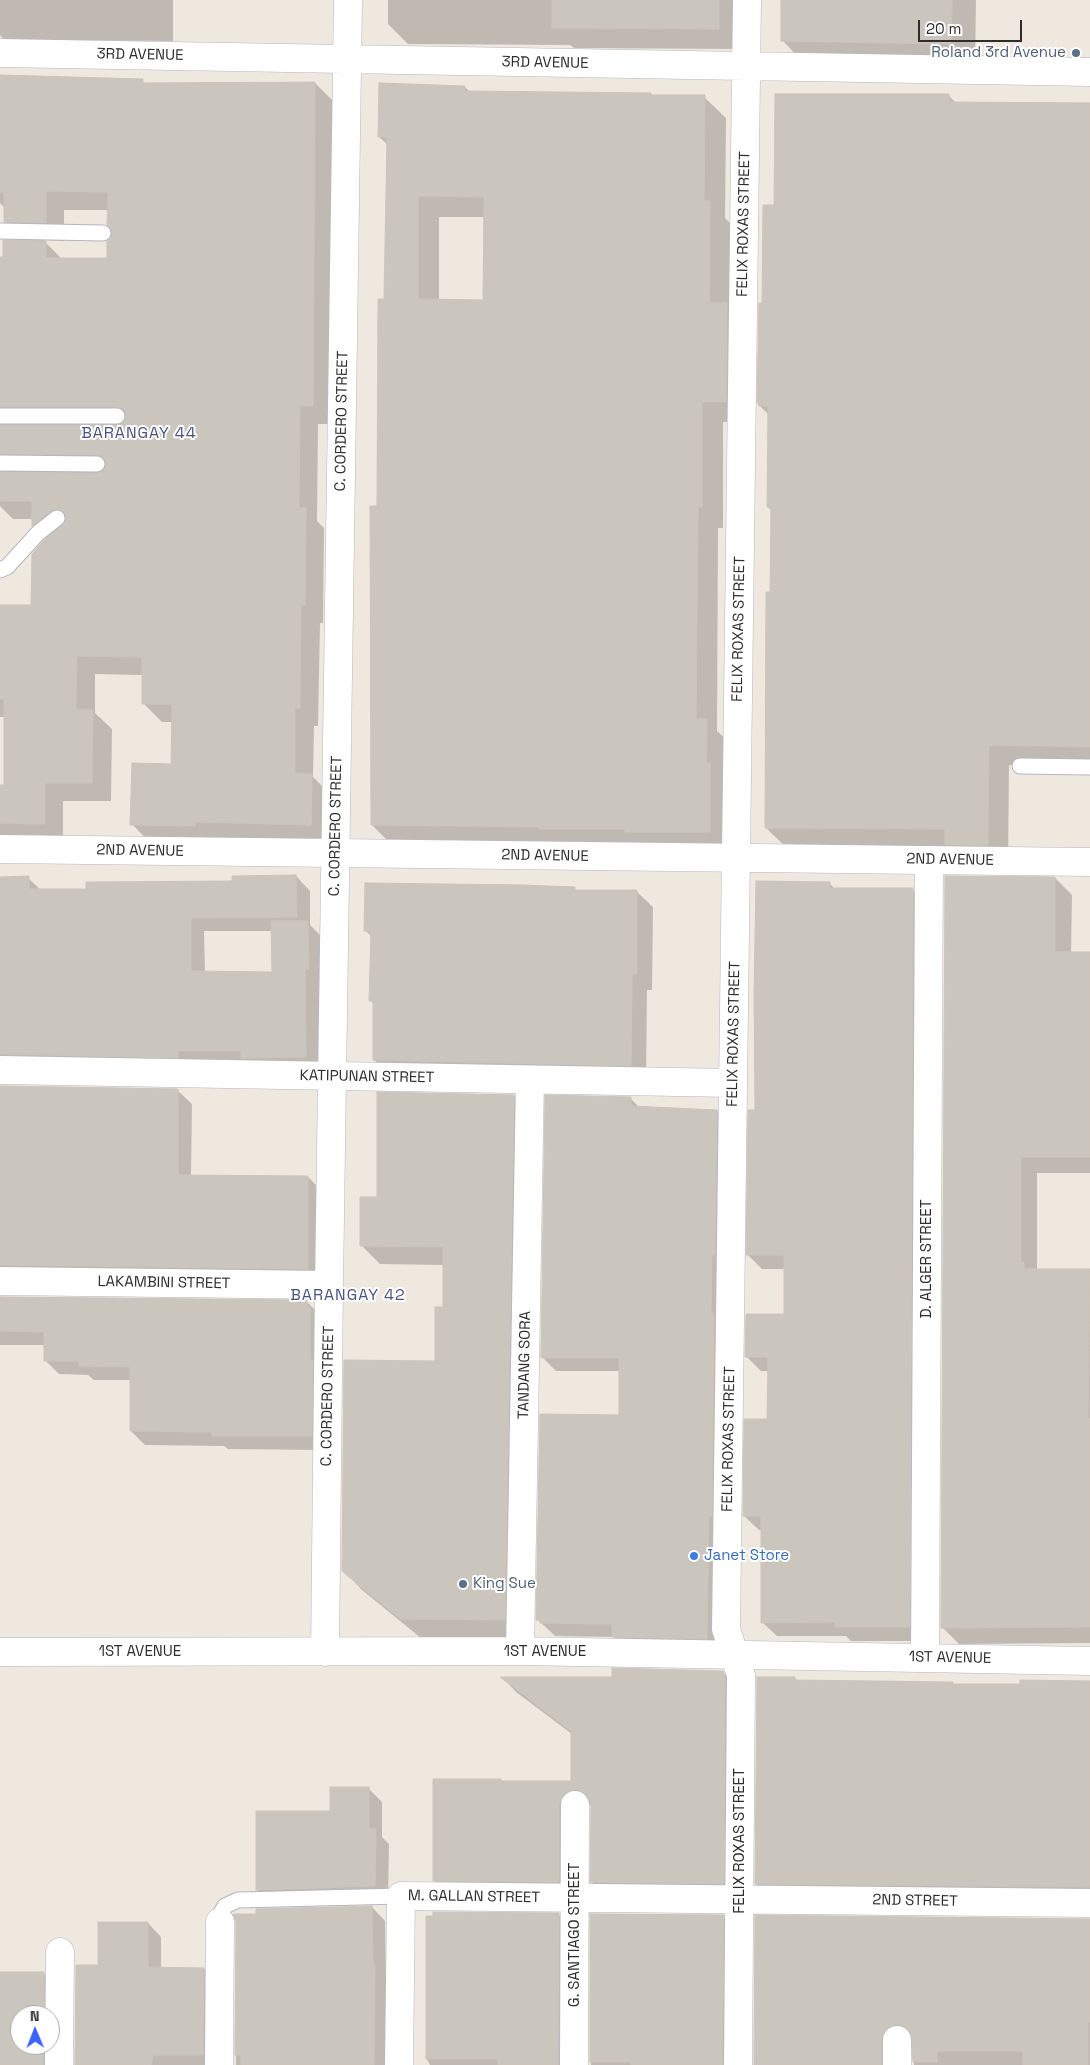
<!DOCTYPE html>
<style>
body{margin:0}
#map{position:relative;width:1090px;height:2065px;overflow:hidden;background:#efe8df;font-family:"Space Grotesk",sans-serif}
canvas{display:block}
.north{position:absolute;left:10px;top:2005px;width:50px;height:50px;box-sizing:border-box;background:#fff;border:1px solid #ababab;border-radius:50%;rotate:359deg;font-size:14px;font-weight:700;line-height:20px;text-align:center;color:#2d2d2d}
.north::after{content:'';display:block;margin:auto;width:18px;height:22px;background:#3d63ff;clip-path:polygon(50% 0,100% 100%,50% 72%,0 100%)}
.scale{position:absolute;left:918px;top:20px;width:104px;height:22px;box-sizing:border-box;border:2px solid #2d2d2d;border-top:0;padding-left:6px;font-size:15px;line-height:18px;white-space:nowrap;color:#2d2d2d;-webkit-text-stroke:4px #fff;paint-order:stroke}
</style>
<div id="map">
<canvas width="1090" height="2065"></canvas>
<div class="north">N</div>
<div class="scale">20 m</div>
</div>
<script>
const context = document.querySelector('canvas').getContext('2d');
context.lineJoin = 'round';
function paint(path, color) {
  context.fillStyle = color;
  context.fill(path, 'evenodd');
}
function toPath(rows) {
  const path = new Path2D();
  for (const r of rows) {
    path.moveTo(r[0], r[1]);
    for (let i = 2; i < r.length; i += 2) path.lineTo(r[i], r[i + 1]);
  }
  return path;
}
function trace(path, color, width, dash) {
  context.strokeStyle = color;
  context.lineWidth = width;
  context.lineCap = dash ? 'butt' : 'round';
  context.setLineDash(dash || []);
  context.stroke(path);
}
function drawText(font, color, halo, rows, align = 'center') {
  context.font = font + ' "Space Grotesk",sans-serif';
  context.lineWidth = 4;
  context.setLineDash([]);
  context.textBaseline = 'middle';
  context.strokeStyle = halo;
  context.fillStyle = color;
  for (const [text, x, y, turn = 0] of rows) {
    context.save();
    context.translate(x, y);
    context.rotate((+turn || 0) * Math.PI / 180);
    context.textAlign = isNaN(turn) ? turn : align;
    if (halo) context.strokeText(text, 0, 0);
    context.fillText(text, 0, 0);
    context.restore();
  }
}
paint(toPath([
 [0,0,173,0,173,41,4,40,0,35],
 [388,0,739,0,738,49,574,48,570,45,408,44,388,24],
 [783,0,976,0,975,68,806,65,782,40],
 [0,76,142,81,146,84,315,83,334,102,332,424,318,424,317,521,324,528,323,623,320,623,318,726,314,726,313,777,330,794,329,843,150,843,132,824,173,765,173,722,162,722,143,703,143,675,95,674,95,713,112,729,111,801,63,801,63,842,0,841,0,786,5,786,5,717,0,717,0,606,33,607,47,539,33,525,33,519,13,519,0,506,0,259,5,259,26,242,5,221,5,208,0,203],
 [64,210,109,210,114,232,108,260,62,259,43,240,64,241],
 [465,87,470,92,651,94,653,96,704,97,726,118,725,218,731,224,747,422,723,422,723,528,718,528,717,731,728,741,731,853,393,846,372,825,388,145,379,137],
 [439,217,485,217,485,301,439,300],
 [949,96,957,104,1090,104,1090,767,1009,765,1008,865,787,848,766,828,772,511,768,507,769,415,760,406,763,304,776,206],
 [296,876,310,891,310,925,322,937,322,983,319,983,319,1070,0,1078,0,878,28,878,41,890,87,890,233,882],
 [204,931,273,931,273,973,205,972],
 [1055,878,1072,895,1071,954,1090,954,1090,1173,1037,1173,1037,1270,1090,1270,1090,1643,959,1644,942,1627],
 [829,883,835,889,913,890,927,904,923,1641,851,1641,846,1636,777,1636,762,1622,763,1530,759,1530,744,1516,769,1420,769,1371,761,1371,746,1356,785,1315,785,1269,762,1269,748,1255,756,1111],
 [574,888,577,891,637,892,653,907,652,990,647,990,646,1081,390,1075,374,1060,375,1005,371,1001,372,937,366,931],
 [0,1087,177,1090,192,1104,191,1176,308,1177,322,1191,321,1283,0,1289],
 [514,1096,533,1115,524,1639,421,1638,362,1590,343,1570,436,1362,444,1308,445,1265,380,1264,361,1245,378,1198],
 [630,1098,640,1108,717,1111,730,1125,720,1652,627,1650,614,1637,555,1636,537,1619,620,1416,620,1371,556,1371,542,1357],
 [0,1298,307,1302,321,1316,325,1450,228,1449,224,1446,145,1445,131,1431,131,1380,94,1380,88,1375,59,1374,45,1360,45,1345,0,1345],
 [723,1672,738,1687,738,1898,606,1897,592,1882,592,1804,582,1806,573,1896,449,1895,434,1880,501,1780,504,1782,572,1783,572,1734,516,1692,503,1678,613,1678],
 [795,1678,797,1681,953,1683,954,1685,1021,1685,1090,1682,1090,1902,771,1899,756,1883],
 [368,1788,382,1802,382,1837,389,1844,388,1899,271,1903,257,1890,331,1812],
 [372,1907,385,1921,386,1978,388,1980,387,2065,236,2065,237,1922],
 [558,1914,574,1930,573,2065,430,2065,427,2059],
 [591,1915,723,1916,738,1931,737,2065,591,2065],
 [1090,1920,1090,2065,914,2065,914,2039,904,2042,896,2065,755,2065],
 [148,1923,161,1937,161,1968,204,1969,217,1982,216,2065,76,2065,99,1966],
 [0,1973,44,1974,57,1987,56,2065,0,2065],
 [20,2015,50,2015,50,2045,20,2045]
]), '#0003');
const building = toPath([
 [552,0,719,0,719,29,552,28,552,0],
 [781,0,952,0,951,44,781,41,781,0],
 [0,75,143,79,143,83,315,82,313,406,300,406,299,508,306,508,305,605,301,605,300,708,295,708,295,773,312,774,311,825,195,822,195,826,130,825,132,763,171,764,172,704,142,704,142,657,77,656,76,709,93,710,92,783,45,783,45,824,0,823,0,785,4,785,4,699,0,699,0,605,31,605,32,554,44,540,63,525,66,517,61,510,55,509,32,526,32,501,0,501,0,472,97,473,105,469,106,464,102,456,97,455,0,454,0,425,117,425,122,424,126,416,125,411,117,407,0,407,0,257,3,257,3,240,46,241,46,258,107,258,107,241,111,238,112,233,107,225,108,192,46,191,46,223,4,222,4,192,0,192,0,75],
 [379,83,465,86,465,91,651,93,651,95,705,95,704,201,710,201,709,303,727,303,726,402,702,402,702,507,698,507,696,719,707,719,706,763,710,763,710,832,625,832,625,829,539,829,539,827,371,825,370,506,377,506,378,299,384,299,387,137,378,137,379,83],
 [418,196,484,197,483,300,418,299,418,196],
 [775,94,949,94,949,102,1090,103,1090,747,989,745,988,845,945,845,945,829,765,828,766,592,770,592,771,507,767,507,768,406,759,406,757,401,759,303,762,303,763,205,774,205,775,94],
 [296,875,297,917,191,918,191,971,272,972,271,921,308,921,309,969,305,969,306,1057,241,1058,241,1051,178,1051,178,1058,0,1054,0,877,29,876,29,889,86,889,86,882,232,881,232,876,296,875],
 [945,876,1055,877,1055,952,1090,952,1090,1157,1021,1157,1021,1263,1024,1263,1024,1269,1090,1269,1088,1419,1090,1419,1090,1627,941,1628,945,876],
 [756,881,830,882,830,888,913,888,910,1627,835,1627,835,1622,761,1623,761,1516,743,1516,744,1419,767,1419,768,1357,745,1357,746,1314,784,1314,784,1255,746,1255,748,1110,755,1110,754,993,756,881],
 [365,883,523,885,575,887,575,890,637,890,637,974,632,974,631,1066,373,1060,373,1001,369,1001,371,931,364,931,365,883],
 [0,1086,178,1089,178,1175,308,1176,308,1269,0,1265,0,1086],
 [377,1092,514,1095,505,1620,400,1619,342,1571,344,1360,435,1361,435,1307,443,1307,443,1247,360,1246,360,1197,377,1197,377,1092],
 [545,1095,631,1097,631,1106,717,1110,715,1255,712,1255,711,1313,714,1313,712,1516,709,1516,707,1639,612,1637,612,1624,540,1623,540,1620,536,1620,540,1414,619,1415,619,1358,541,1358,545,1095],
 [0,1297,307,1300,307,1307,310,1307,310,1360,313,1360,312,1436,212,1436,212,1432,130,1431,130,1367,79,1366,79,1361,44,1361,44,1332,0,1331,0,1297],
 [612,1668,723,1671,725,1677,724,1884,590,1882,591,1805,588,1797,583,1792,576,1789,567,1792,562,1797,559,1804,559,1882,433,1881,433,1779,501,1779,501,1781,571,1781,571,1731,500,1677,612,1677,612,1668],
 [757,1677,795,1677,795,1680,953,1682,953,1684,1020,1684,1020,1680,1090,1681,1090,1887,755,1884,757,1677],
 [330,1787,369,1787,369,1829,376,1829,375,1886,256,1890,256,1811,330,1811,330,1787],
 [372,1906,373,1965,375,1965,374,2065,241,2065,241,2055,235,2055,236,1922,233,1914,256,1914,256,1909,372,1906],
 [433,1912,559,1913,558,2065,498,2065,498,2059,426,2059,426,1916,433,1916,433,1912],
 [590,1914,724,1915,722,2065,631,2065,631,2062,590,2062,590,1914],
 [755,1915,1090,1919,1090,2022,1088,2022,1088,2065,1023,2065,1023,2051,937,2051,937,2062,913,2062,911,2033,905,2027,897,2024,890,2026,883,2033,881,2040,881,2065,754,2065,755,1915],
 [98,1922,148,1922,148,1967,204,1968,203,2055,153,2055,151,2065,75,2065,76,1965,98,1965,98,1922],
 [0,1972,44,1972,44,2015,20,2015,20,2045,44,2045,43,2065,0,2065,0,1972]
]);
paint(building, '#cbc6bd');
trace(building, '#ccc4b8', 1);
const lane = toPath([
 [0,231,103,233],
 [0,416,117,416],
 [0,463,97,464],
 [0,570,7,567,38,533,57,518],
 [1020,766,1090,767],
 [220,1922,221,1913,225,1906,238,1900,401,1896]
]);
const street = toPath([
 [0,53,1090,72],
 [0,1070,733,1083],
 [0,1281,329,1285],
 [520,1651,530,1080],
 [0,1652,520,1651,1090,1661],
 [325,1652,329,1285,348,0],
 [925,1658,929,860],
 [59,2065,60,1952],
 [219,2065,220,1922],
 [399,2065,401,1896,1090,1903],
 [574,2065,575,1805],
 [738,2065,741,1675,726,1629,747,0],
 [897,2065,897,2040]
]);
const secondary = toPath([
 [0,849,1090,862]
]);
trace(lane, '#b3b6c2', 17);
trace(street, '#b3b6c2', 29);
trace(secondary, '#b3b6c2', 29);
trace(lane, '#fff', 15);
trace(street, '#fff', 28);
trace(secondary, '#fff', 28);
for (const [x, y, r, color] of [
 [1076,53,5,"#5c6f8a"],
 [694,1556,5,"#3f7fe0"],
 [463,1584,5,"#5c6f8a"]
]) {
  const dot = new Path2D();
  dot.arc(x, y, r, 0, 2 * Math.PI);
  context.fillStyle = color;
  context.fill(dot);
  trace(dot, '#fff', 2);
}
drawText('15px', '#4e5e75', '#fff', [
 ["Roland 3rd Avenue",1066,53],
 ["King Sue",473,1584,"left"]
], 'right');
drawText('15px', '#2d2d2d', '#fff', [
 ["3RD AVENUE",140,55,1],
 ["3RD AVENUE",545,63,1],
 ["FELIX ROXAS STREET",744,224,-89],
 ["C. CORDERO STREET",342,421,-89],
 ["FELIX ROXAS STREET",739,629,-89],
 ["C. CORDERO STREET",336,826,-89],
 ["2ND AVENUE",140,851,1],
 ["2ND AVENUE",545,856,1],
 ["2ND AVENUE",950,860,1],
 ["FELIX ROXAS STREET",734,1034,-89],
 ["KATIPUNAN STREET",367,1077,1],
 ["D. ALGER STREET",927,1259,-90],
 ["LAKAMBINI STREET",164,1283,1],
 ["TANDANG SORA",525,1365,-89],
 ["C. CORDERO STREET",328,1396,-89],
 ["FELIX ROXAS STREET",729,1439,-89],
 ["1ST AVENUE",140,1652],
 ["1ST AVENUE",545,1652],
 ["1ST AVENUE",950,1658,1],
 ["FELIX ROXAS STREET",740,1841,-90],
 ["M. GALLAN STREET",474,1897,1],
 ["2ND STREET",915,1901,1],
 ["G. SANTIAGO STREET",575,1935,-90]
]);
drawText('15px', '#366cbe', '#fff', [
 ["Janet Store",704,1556]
], 'left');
context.letterSpacing = '1px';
drawText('16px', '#495482', '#fff', [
 ["BARANGAY 44",139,434],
 ["BARANGAY 42",348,1296]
]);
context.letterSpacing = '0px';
</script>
